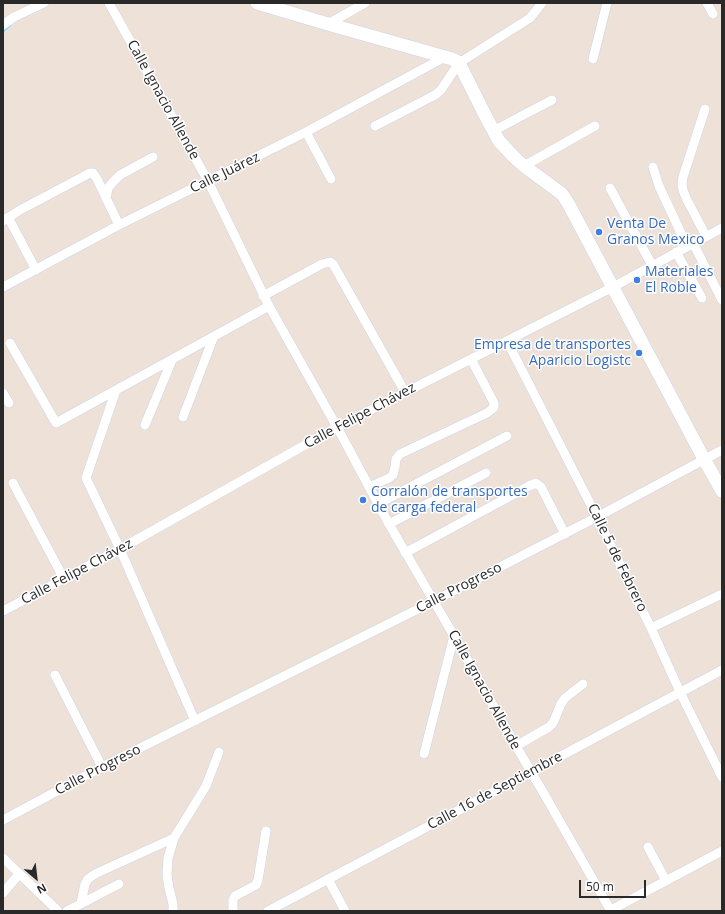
<!DOCTYPE html>
<meta charset="utf-8">
<style>
body{margin:0}
#map{position:relative;width:725px;height:914px;overflow:hidden;background:#ede1d8;font-family:"Open Sans",sans-serif}
canvas{display:block}
.frame{position:absolute;inset:0;border:4px solid #292929;pointer-events:none}
.north{position:absolute;left:16px;top:858px;width:40px;height:40px;-webkit-text-stroke:3px #fff;paint-order:stroke;rotate:152deg;font-size:11px;font-weight:700;line-height:16px;text-align:center;color:#292929}
.north::after{content:'';display:block;margin:auto;width:14px;height:18px;background:#292929;clip-path:polygon(50% 0,100% 100%,50% 72%,0 100%)}
.scale{position:absolute;left:579px;top:880px;width:67px;height:18px;box-sizing:border-box;border:2px solid #292929;border-top:0;padding-left:5px;font-size:12px;line-height:14px;white-space:nowrap;color:#292929;-webkit-text-stroke:3px #fff;paint-order:stroke}
</style>
<div id="map">
<canvas width="725" height="914"></canvas>
<div class="frame"></div>
<div class="north">N</div>
<div class="scale">50 m</div>
</div>
<script>
const context = document.querySelector('canvas').getContext('2d');
context.lineJoin = 'round';
function toPath(rows) {
  const path = new Path2D();
  for (const r of rows) {
    path.moveTo(r[0], r[1]);
    for (let i = 2; i < r.length; i += 2) path.lineTo(r[i], r[i + 1]);
  }
  return path;
}
function trace(path, color, width, dash) {
  context.strokeStyle = color;
  context.lineWidth = width;
  context.lineCap = dash ? 'butt' : 'round';
  context.setLineDash(dash || []);
  context.stroke(path);
}
function drawText(font, color, halo, rows, align = 'center') {
  context.font = font + ' "Open Sans",sans-serif';
  context.lineWidth = 3;
  context.setLineDash([]);
  context.textBaseline = 'middle';
  context.strokeStyle = halo;
  context.fillStyle = color;
  for (const [text, x, y, turn = 0] of rows) {
    context.save();
    context.translate(x, y);
    context.rotate((+turn || 0) * Math.PI / 180);
    context.textAlign = isNaN(turn) ? turn : align;
    if (halo) context.strokeText(text, 0, 0);
    context.fillText(text, 0, 0);
    context.restore();
  }
}
trace(toPath([
 [3,31,10,25]
]), '#5fe5fb', 2.5);
const street = toPath([
 [109,3,208,181,269,306,337,427,389,524,454,636,516,746,543,792,611,911],
 [707,3,713,14],
 [328,24,365,3],
 [3,25,14,17,44,3],
 [593,59,607,3],
 [705,109,683,177,682,184,683,190,686,198,706,236],
 [375,126,435,95,441,90,459,63,530,18,542,3],
 [493,131,552,100],
 [306,132,331,179],
 [524,166,595,126],
 [653,167,659,186,687,246],
 [610,188,652,265],
 [106,199,108,188,113,182,120,175,153,157],
 [8,217,36,270],
 [3,221,20,210,90,173,93,173,97,179,119,225],
 [693,243,722,300],
 [676,252,702,298],
 [3,287,119,225,306,132,445,57],
 [263,296,322,264,330,262,333,264,405,392],
 [507,341,597,517,651,628,680,692,722,777],
 [10,343,56,423,269,306],
 [116,390,86,478,120,549,195,721],
 [3,393,9,403],
 [183,417,214,336],
 [145,425,172,360],
 [13,483,64,579],
 [369,487,389,478,393,475,395,467,396,459,400,454,487,413,491,410,494,407,494,403,471,359],
 [378,504,507,436],
 [389,524,486,473],
 [405,553,529,486,536,483,541,487,565,534],
 [3,611,120,549,337,427,613,287,722,228],
 [651,628,722,594],
 [55,675,102,767],
 [516,746,549,727,553,723,561,704,565,698,583,684],
 [424,754,454,636],
 [3,820,102,767,434,601,597,517,722,450],
 [648,847,666,881],
 [3,858,58,911],
 [328,879,345,911],
 [3,893,19,874],
 [81,903,85,884,88,879,92,876,97,873,174,838],
 [611,910,722,851],
 [67,911,119,884],
 [173,911,173,904,169,888,167,875,168,858,174,838,206,786,219,752],
 [233,911,233,900,235,896,256,885,258,880,266,831],
 [268,911,531,772,722,670]
]);
const secondary = toPath([
 [257,3,328,24,445,57,452,59,459,63,486,117,499,141,514,157,524,166,554,188,562,194,568,203,704,459,722,491]
]);
trace(street, '#ced4e4', 10);
trace(secondary, '#ced4e4', 14);
trace(street, '#fff', 9);
trace(secondary, '#fff', 13);
for (const [x, y, r, color] of [
 [599,232,4,"#3f7fe0"],
 [637,280,4,"#3f7fe0"],
 [639,353,4,"#3f7fe0"],
 [363,500,4,"#3f7fe0"]
]) {
  const dot = new Path2D();
  dot.arc(x, y, r, 0, 2 * Math.PI);
  context.fillStyle = color;
  context.fill(dot);
  trace(dot, '#fff', 1.5);
}
drawText('14px', '#292929', '#fff', [
 ["Calle Ignacio Allende",163,100,61],
 ["Calle Juárez",225,173,-26],
 ["Calle Felipe Chávez",360,416,-28],
 ["Calle 5 de Febrero",617,558,64],
 ["Calle Felipe Chávez",77,572,-28],
 ["Calle Progreso",459,588,-27],
 ["Calle Ignacio Allende",484,690,61],
 ["Calle Progreso",98,770,-27],
 ["Calle 16 de Septiembre",495,791,-28]
]);
drawText('14px', '#366cbe', '#fff', [
 ["Venta De",607,224],
 ["Granos Mexico",607,240],
 ["Materiales",645,272],
 ["El Roble",645,288],
 ["Empresa de transportes",631,345,"right"],
 ["Aparicio Logistc",631,361,"right"],
 ["Corralón de transportes",371,492],
 ["de carga federal",371,508]
], 'left');
</script>
